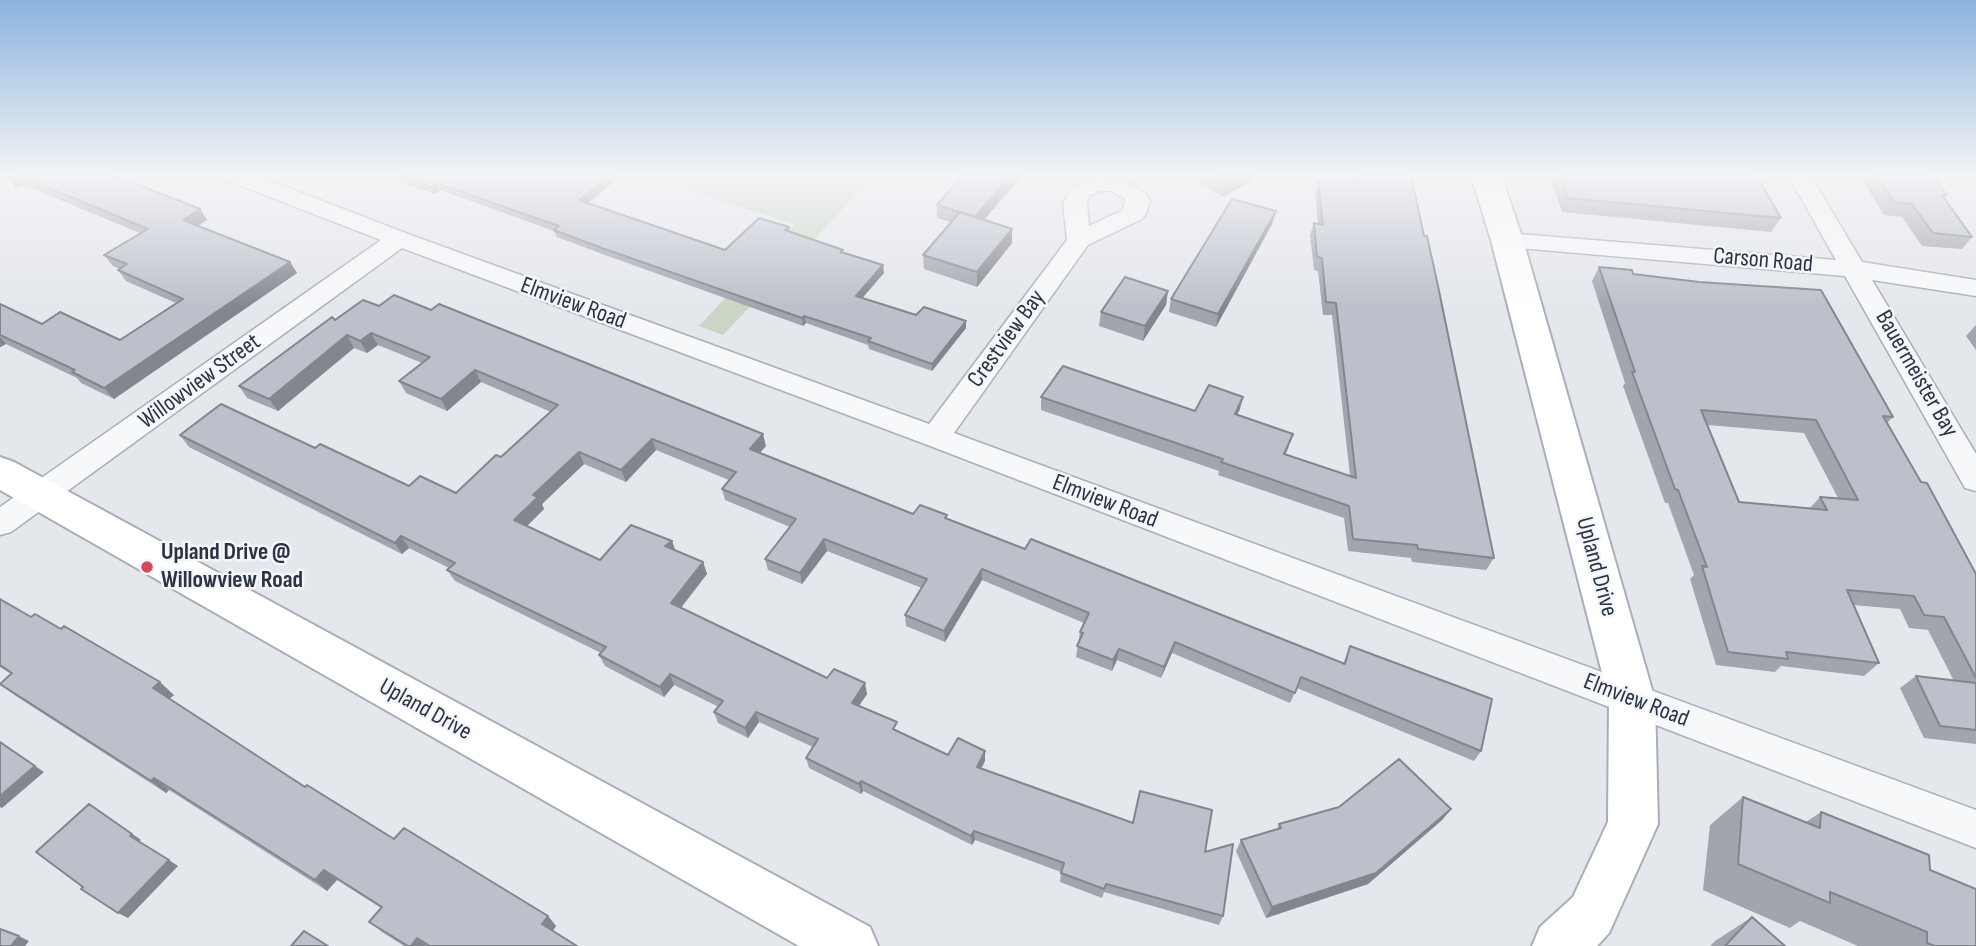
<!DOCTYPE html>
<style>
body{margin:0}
canvas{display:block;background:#e4e7ec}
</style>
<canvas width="1976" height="946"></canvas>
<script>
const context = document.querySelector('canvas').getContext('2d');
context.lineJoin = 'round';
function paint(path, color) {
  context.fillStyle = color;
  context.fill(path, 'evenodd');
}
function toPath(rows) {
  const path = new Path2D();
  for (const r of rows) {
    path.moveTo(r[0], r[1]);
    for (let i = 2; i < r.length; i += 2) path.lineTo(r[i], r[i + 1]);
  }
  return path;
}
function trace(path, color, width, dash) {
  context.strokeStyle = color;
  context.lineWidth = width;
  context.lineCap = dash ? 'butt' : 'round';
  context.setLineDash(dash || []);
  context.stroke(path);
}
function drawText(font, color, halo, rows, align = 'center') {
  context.font = font + ' "Sofia Sans Condensed",sans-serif';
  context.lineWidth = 5;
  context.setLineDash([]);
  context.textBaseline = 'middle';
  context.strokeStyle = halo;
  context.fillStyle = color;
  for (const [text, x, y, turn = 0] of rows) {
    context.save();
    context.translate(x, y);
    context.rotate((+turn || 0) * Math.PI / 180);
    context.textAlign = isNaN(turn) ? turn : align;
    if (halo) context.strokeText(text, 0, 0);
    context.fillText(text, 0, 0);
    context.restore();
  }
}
paint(toPath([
 [642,175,875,175,723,335,699,326,794,224]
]), '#c9d6c5');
const street = toPath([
 [223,175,255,175,408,234,929,424,1067,240,1063,203,1073,186,1098,177,1127,181,1147,195,1150,201,1146,214,1142,219,1088,245,954,433,1976,810,1976,848,925,444,402,248,11,532,0,535,0,507,381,240,226,180,223,175],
 [1101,191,1112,191,1125,199,1123,210,1089,226,1087,203,1090,195,1101,191],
 [1788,175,1810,175,1862,262,1976,280,1976,296,1872,280,1976,454,1976,491,1965,488,1845,276,1507,247,1498,245,1495,240,1498,235,1507,233,1836,260,1788,175]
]);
const secondary = toPath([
 [1471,175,1501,175,1523,240,1655,700,1658,824,1609,933,1597,946,1532,946,1540,927,1573,897,1608,822,1609,700,1491,240,1471,175],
 [0,457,14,462,870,927,878,946,799,946,0,490,0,457]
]);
trace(street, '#a9aeb7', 3);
trace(secondary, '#a9aeb7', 4);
paint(street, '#f7f8fa');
paint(secondary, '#fff');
paint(toPath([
 [0,175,113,175,200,209,207,220,198,226,290,262,297,273,114,399,81,383,77,378,6,344,0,347,0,304,42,324,120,340,176,303,126,281,118,270,120,269,113,266,104,255,140,233,24,185,16,188,7,175,0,177],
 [381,175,614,175,616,180,587,203,725,250,789,227,790,232,843,250,843,253,884,273,862,298,916,315,966,321,966,328,932,371,869,349,868,345,806,323,803,326,605,255,557,237,554,231,440,190,434,194],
 [963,175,1022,175,984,220,1012,243,977,287,924,269,923,255,951,222,937,218,937,205],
 [1193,175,1261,175,1223,197,1192,178],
 [1352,175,1411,175,1494,558,1486,570,1412,562,1411,558,1348,551,1344,518,1218,475,1219,471,1041,410,1041,397,1195,411,1240,409,1237,415,1289,446,1286,454,1350,476,1332,315,1323,315,1318,271,1314,270,1310,235,1314,223,1318,224,1315,193,1318,180,1353,183],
 [1549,175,1756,175,1781,218,1771,232,1562,212],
 [1859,175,1937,175,1934,179,1947,195,1944,198,1972,237,1962,249,1922,246,1902,217,1884,215],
 [1276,211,1272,224,1216,327,1169,312,1171,299],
 [1599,267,1633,274,1893,417,1887,423,1921,482,1976,574,1976,744,1924,738,1900,688,1916,676,1954,681,1928,630,1909,628,1900,609,1853,605,1879,663,1864,676,1781,666,1775,672,1716,665,1690,579,1694,575,1668,503,1665,503,1623,386,1625,383,1592,281],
 [1707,425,1804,433,1838,498,1820,497,1810,508,1739,502],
 [1168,291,1166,305,1143,341,1099,326,1101,312],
 [379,306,766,446,760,453,913,514,947,515,947,519,1025,549,1343,664,1350,646,1481,751,1474,761,1297,688,1290,703,1172,653,1161,678,1117,660,1112,671,1076,657,1080,632,1084,623,982,580,945,642,906,626,905,615,922,588,827,551,802,584,768,570,765,559,790,527,725,500,722,489,729,480,656,450,626,482,584,464,542,504,544,509,527,526,600,560,672,541,675,550,703,562,707,574,681,608,827,678,867,694,859,706,898,731,948,755,985,751,985,761,981,768,1205,852,1223,916,1219,925,1104,892,1102,898,1060,882,1061,872,975,840,972,845,863,791,861,794,809,768,806,758,813,747,759,722,748,738,718,723,714,712,719,707,674,685,664,697,605,666,599,655,601,653,455,581,447,570,449,568,409,548,402,554,189,447,180,435,315,448,409,486,456,493,501,457,551,412,481,382,447,411,406,393,399,381,422,363,378,345,367,353,354,348,278,411,247,398,239,386,335,320],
 [1976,325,1976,350,1966,336],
 [0,599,31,617,174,695,169,699,305,787,394,839,548,916,556,926,553,931,577,946,404,946,382,932,369,922,381,908,337,880,327,891,169,790,166,793,16,696,0,684,11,674,0,667],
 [1743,797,1806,822,1821,812,1930,870,1976,946,1858,946,1800,921,1790,928,1703,890,1710,825],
 [1451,809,1442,820,1368,884,1266,918,1236,851,1241,840,1277,830,1279,824],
 [1752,917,1785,946,1710,946,1715,941]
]), '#a1a5ae');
paint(toPath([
 [14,175,17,175,24,185,16,188,8,177],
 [611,175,614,175,616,180,582,208,579,200],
 [1011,175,1022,175,975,230,975,217],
 [1239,175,1261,175,1223,197,1226,182],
 [436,183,440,190,434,194,431,187],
 [200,209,207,220,190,231,183,220],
 [1276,211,1272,224,1216,327,1218,314],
 [1012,229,1012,243,977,287,977,272],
 [290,262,297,273,114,399,104,388],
 [883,265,884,273,857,304,856,296],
 [1168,291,1166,305,1143,341,1145,326],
 [804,316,806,323,803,326,802,318],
 [966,321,966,328,932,371,932,364],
 [371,333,378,345,367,353,360,341],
 [347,335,354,348,278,411,269,399],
 [0,337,6,344,0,347],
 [475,370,481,382,447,411,441,399],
 [1243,397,1240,409,1231,427,1235,414],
 [763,434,766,446,753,460,750,449],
 [652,439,656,450,626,482,621,470],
 [579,452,584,464,542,504,544,509,521,532,514,520,533,495],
 [401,536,409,548,402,554,395,543],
 [824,539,827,551,802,584,800,573],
 [672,541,676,552,665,546],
 [703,562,707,574,675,615,671,603],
 [982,569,982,580,945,642,944,631],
 [1175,642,1172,653,1161,678,1164,667],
 [1119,649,1117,660,1112,671,1113,660],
 [670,674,674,685,664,697,660,687],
 [160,682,174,695,167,701,153,688],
 [865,683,867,694,854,713,852,703],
 [756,712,759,722,748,738,745,728],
 [0,742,44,772,2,808,0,807],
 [985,751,985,761,977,777,977,767],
 [154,778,169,790,166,793,151,781],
 [861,781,863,791,861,794,859,784],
 [89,804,141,840,138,842,130,836],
 [1451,809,1442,820,1368,884,1266,918,1272,907],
 [974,831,975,840,972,845,971,836],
 [169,860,178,866,128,918,118,913],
 [324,870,337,880,327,891,315,880],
 [548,916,556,926,550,934,542,924],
 [19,936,29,941,25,946,11,946],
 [417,938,427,946,411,946]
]), '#83868d');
const building = toPath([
 [18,175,113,175,200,209,183,220,290,262,104,388,72,372,75,370,0,335,0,304,42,324,60,312,120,340,183,299,118,270,127,264,104,255,148,229,18,175],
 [398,175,611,175,579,200,725,250,759,218,789,227,785,230,843,250,841,252,883,265,856,296,916,315,924,307,966,321,932,364,868,341,871,338,804,316,802,318,602,248,554,230,559,226,436,183,431,187,398,175],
 [963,175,1011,175,975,217,937,205,963,175],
 [1214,175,1239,175,1226,182,1214,175],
 [1357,175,1411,175,1424,236,1427,236,1438,286,1494,558,1418,549,1417,545,1353,539,1349,506,1221,462,1223,459,1041,397,1063,366,1195,411,1209,385,1243,397,1235,414,1293,434,1284,454,1356,478,1336,303,1326,302,1322,258,1317,257,1314,223,1323,225,1318,180,1359,183,1357,175],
 [1560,175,1756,175,1781,218,1568,198,1560,175],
 [1876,175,1932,175,1947,195,1942,195,1972,237,1933,233,1912,204,1894,202,1876,175],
 [1232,199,1276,211,1218,314,1171,299,1232,199],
 [960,212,1012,229,977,272,923,255,960,212],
 [1599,267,1632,270,1633,274,1699,282,1821,290,1893,417,1883,416,1921,482,1927,483,1976,574,1976,678,1944,617,1924,615,1914,596,1847,590,1879,663,1786,652,1788,659,1728,652,1702,566,1707,567,1678,490,1675,489,1632,372,1635,372,1599,267],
 [1701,410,1816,420,1858,500,1820,497,1827,510,1739,502,1701,410],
 [1125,277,1168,291,1145,326,1101,312,1125,277],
 [394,295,431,310,439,304,763,434,750,449,913,514,920,505,947,515,945,518,1025,549,1031,539,1345,664,1350,646,1492,699,1481,751,1301,677,1295,693,1175,642,1164,667,1119,649,1113,660,1077,646,1083,633,1080,632,1089,613,982,569,944,631,905,615,927,579,824,539,800,573,765,559,796,519,722,489,736,472,652,439,621,470,579,452,533,495,538,497,514,520,600,560,631,525,672,541,665,546,703,562,671,603,827,678,834,669,865,683,852,703,897,722,893,729,948,755,958,738,985,751,977,767,1133,823,1140,791,1212,810,1205,852,1233,844,1223,916,1106,884,1104,889,1061,873,1064,863,974,831,971,836,861,781,859,784,806,758,818,739,756,712,745,728,714,712,723,701,670,674,660,687,599,655,606,647,447,570,455,563,401,536,395,543,180,435,221,404,315,448,320,444,409,486,420,476,456,493,496,455,501,457,558,405,475,370,441,399,399,381,430,357,371,333,360,341,347,335,269,399,239,386,332,317,335,320,363,300,379,306,394,295],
 [0,599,31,617,35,614,61,629,64,626,160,682,153,688,305,787,307,785,394,839,404,828,548,916,542,924,577,946,430,946,417,938,411,946,408,946,369,922,382,907,324,870,315,880,154,778,151,781,0,684,12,673,0,665,0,599],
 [1916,676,1976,683,1976,730,1940,726,1916,676],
 [0,742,35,766,0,796,0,742],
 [1399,759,1451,809,1376,873,1272,907,1241,840,1281,828,1279,824,1339,807,1399,759],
 [1743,797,1820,828,1821,812,1929,855,1930,870,1976,889,1976,946,1935,946,1927,943,1927,932,1830,892,1830,903,1738,864,1743,797],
 [89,804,132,834,130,836,169,860,118,913,81,889,83,887,36,852,89,804],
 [1752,917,1785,946,1725,946,1752,917],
 [0,929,19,936,11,946,0,946,0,929],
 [304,931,328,946,291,946,304,931]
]);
paint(building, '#bbc0ca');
trace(building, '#83868d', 2);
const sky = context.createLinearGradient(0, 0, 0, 307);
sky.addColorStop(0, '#8bb4dd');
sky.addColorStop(0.57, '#f3f4f6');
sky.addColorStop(1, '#f3f4f600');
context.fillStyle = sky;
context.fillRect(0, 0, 1976, 307);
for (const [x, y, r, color] of [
 [147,567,7,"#d1495b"]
]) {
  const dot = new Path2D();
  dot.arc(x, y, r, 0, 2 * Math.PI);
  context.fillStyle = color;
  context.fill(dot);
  trace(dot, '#f4f6f9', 2.5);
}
drawText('24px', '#2b3445', '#f4f6f9', [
 ["Carson Road",1763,261,5],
 ["Elmview Road",573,304,20],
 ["Crestview Bay",1007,339,-54],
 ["Bauermeister Bay",1916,374,60],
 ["Willowview Street",200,382,-36],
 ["Elmview Road",1105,502,21],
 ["Upland Drive",1596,567,75],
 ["Elmview Road",1636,701,21],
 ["Upland Drive",425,710,29]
]);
drawText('bold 24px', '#2b3445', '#f4f6f9', [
 ["Upland Drive @",161,553],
 ["Willowview Road",161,581]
], 'left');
</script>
